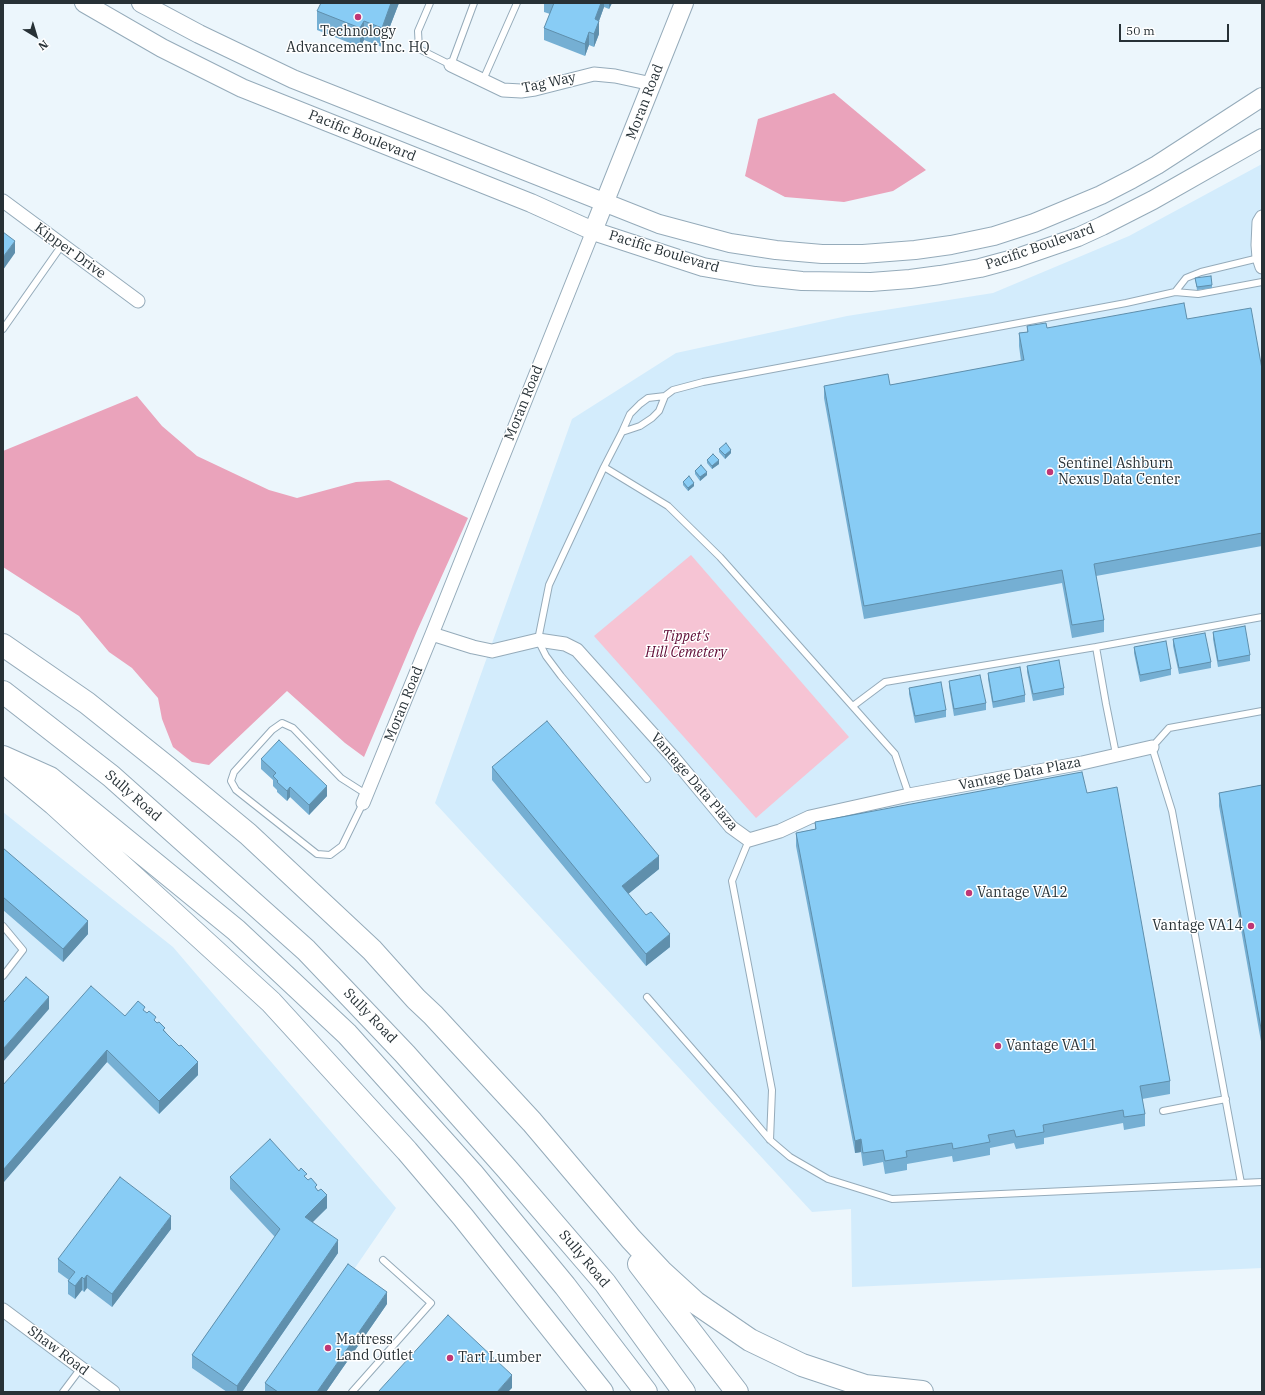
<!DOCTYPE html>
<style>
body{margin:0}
#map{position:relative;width:1265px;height:1395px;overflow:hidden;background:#ecf6fc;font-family:"IBM Plex Serif",serif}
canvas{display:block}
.frame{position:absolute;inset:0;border:4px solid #273136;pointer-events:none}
.north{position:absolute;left:16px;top:16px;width:40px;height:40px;-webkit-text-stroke:3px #fff;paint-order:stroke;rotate:142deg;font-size:11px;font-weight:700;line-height:16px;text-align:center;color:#273136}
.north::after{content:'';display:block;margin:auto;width:14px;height:18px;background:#273136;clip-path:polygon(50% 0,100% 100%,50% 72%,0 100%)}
.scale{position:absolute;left:1119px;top:24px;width:110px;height:18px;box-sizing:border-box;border:2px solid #273136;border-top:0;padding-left:5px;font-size:12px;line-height:14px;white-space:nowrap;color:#273136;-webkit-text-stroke:3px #fff;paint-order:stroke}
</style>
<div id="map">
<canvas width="1265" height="1395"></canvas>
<div class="frame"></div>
<div class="north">N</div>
<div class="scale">50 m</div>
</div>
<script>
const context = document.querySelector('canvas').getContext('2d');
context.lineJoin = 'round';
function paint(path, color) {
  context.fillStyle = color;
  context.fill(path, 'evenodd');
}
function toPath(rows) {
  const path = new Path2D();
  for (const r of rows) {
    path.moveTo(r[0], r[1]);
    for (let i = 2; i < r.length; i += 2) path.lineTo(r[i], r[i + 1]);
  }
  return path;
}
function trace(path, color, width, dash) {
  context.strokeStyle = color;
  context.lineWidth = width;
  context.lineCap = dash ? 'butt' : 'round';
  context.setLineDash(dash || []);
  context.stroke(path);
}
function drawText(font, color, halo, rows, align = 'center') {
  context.font = font + ' "IBM Plex Serif",serif';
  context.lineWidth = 3;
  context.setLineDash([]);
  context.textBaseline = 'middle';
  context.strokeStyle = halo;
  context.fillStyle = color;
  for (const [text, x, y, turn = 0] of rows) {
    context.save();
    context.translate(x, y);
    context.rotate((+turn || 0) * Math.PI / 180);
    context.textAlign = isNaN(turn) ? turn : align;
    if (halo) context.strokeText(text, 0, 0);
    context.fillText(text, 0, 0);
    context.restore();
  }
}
paint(toPath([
 [1262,164,1262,1268,852,1287,851,1209,812,1212,435,803,572,419,676,353,847,316,993,293,1129,236],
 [3,812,173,947,396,1208,270,1392,113,1392,81,1368,61,1392,3,1392]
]), '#d3ecfc');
paint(toPath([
 [691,555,849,737,756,818,594,636]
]), '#f6c4d4');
paint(toPath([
 [834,93,926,170,893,191,844,202,785,197,745,176,758,119],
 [137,396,162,426,197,456,269,490,297,498,356,482,389,480,468,518,417,631,364,757,345,743,287,691,209,765,192,762,173,747,162,719,158,698,132,668,109,652,79,616,3,567,3,451]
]), '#eaa3bb');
const lane = toPath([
 [430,3,418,31,419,49,451,65,474,3],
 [483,80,517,3],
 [1175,292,1186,278,1201,272,1259,258],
 [3,329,62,245],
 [622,432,640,426,652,418,659,411,665,396],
 [604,467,668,506,720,557,895,754,909,795],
 [1096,647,1106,704,1116,754],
 [853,706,885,682,1096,647,1262,617],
 [647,779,561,676,546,656,538,640,549,585,604,467,622,432,630,414,640,404,648,398,665,396,673,390,703,382,1126,303,1175,292,1198,294,1262,282],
 [363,803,342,846,330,855,317,854,236,790,231,781,234,772,272,730,282,723,293,728,341,778,366,794],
 [749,840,732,881,772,1090,770,1140],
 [3,926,23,950,3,976],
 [647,997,734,1097,770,1140,790,1157,828,1179,892,1199,1262,1182],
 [1163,1111,1226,1099],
 [1241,1183,1172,811,1152,747,1169,728,1262,711],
 [63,1392,81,1368],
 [352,1392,431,1303,383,1260]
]);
const street = toPath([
 [451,65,503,90,521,91,535,89,594,74,615,76,652,84],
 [3,201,138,301],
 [1262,217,1259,222,1258,245,1259,258,1262,267],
 [432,634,473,647,492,651,538,640,565,644,577,650,672,756,731,827,749,840,780,831,810,817,909,795,1082,763,1152,747],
 [363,803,432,634,593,231],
 [3,1310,113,1392]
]);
const secondary = toPath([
 [84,3,162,48,242,88,531,203,593,231,703,267,755,276,802,281,871,282,910,279,940,275,980,268,1017,258,1078,237,1102,226,1153,200,1262,138],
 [141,3,199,34,293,79,659,224,730,243,776,250,822,254,863,254,915,250,951,245,994,236,1034,223,1101,195,1132,179,1157,165,1262,97],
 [593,231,684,3]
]);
const highway = toPath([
 [3,645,87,703,167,767,248,834,372,950,416,999,433,1015,532,1122,631,1239,661,1271,696,1303,750,1340,802,1365,865,1386,922,1392],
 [3,692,111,776,306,950,405,1054,507,1169,605,1283,684,1392],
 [3,757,50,778,236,930,347,1034,472,1173,565,1286,646,1392],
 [13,770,54,804,271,1002,407,1151,463,1217,602,1392],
 [639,1264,737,1392]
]);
trace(lane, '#95abba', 8);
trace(street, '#95abba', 15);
trace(secondary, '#95abba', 20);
trace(highway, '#95abba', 24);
trace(lane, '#fff', 6);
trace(street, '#fff', 13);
trace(secondary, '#fff', 18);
trace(highway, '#fff', 22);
paint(toPath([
 [399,3,382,47,364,40,360,47,317,30,317,11],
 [544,3,612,3,609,9,604,7,599,21,599,34,594,47,589,45,585,56,544,40,544,28,550,14,544,12],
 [1195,278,1212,285,1212,288,1197,290],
 [1187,319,1262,369,1262,546,1096,576,1104,620,1104,632,1072,638,1062,583,864,619,824,398,824,386,890,385,1021,361,1019,346,1019,333,1027,332,1027,326,1047,328],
 [719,449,731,453,725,459,719,452],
 [707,460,719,464,712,469,707,463],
 [695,471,707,475,700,481,695,474],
 [683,482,694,486,688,491,683,485],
 [1213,632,1250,655,1250,661,1218,667,1213,639],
 [1173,639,1211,662,1211,668,1179,674,1173,646],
 [1134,647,1171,669,1171,675,1140,682,1134,653],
 [1027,666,1064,688,1064,695,1033,701,1027,672],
 [988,673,1025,695,1025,702,993,708,988,679],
 [949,681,986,703,986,710,954,716,949,687],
 [909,688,946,710,946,717,915,723,909,694],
 [261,759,327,796,309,815,290,797,287,801,277,792,277,790,273,786,273,780,261,769],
 [492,767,659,869,628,894,670,947,646,966,492,780],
 [1262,785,1262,1047,1219,806,1219,793],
 [1087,793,1170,1081,1170,1094,1142,1099,1145,1114,1145,1126,1124,1130,1123,1123,1044,1138,1044,1144,1016,1149,1014,1143,990,1148,990,1155,953,1162,952,1156,907,1164,907,1170,885,1174,883,1162,863,1166,861,1152,855,1153,796,846,796,833,815,829,815,822],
 [3,848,88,934,63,962,3,910],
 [145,1012,165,1031,198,1075,159,1114,107,1062,3,1183,3,1085,125,1016],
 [230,1177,307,1179,317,1190,327,1208,312,1222,338,1253,242,1392,227,1392,192,1368,192,1355,275,1237,230,1189],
 [171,1229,112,1307,87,1288,84,1292,82,1290,75,1299,68,1294,68,1281,69,1280,58,1272,58,1259],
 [387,1304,326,1392,265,1392,265,1383]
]), '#75afd3');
paint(toPath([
 [391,3,399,3,382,47,382,28],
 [601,3,604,3,604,7,595,32,595,19],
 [609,3,612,3,609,9],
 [364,21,364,40,360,47,360,28],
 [599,21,599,34,594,47,594,34],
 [589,32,589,45,585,56,585,44],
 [15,241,15,253,3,270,3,257],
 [731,450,731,453,725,459,725,455],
 [719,460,719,464,712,469,712,466],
 [707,472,707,475,700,481,700,477],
 [694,483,694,486,688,491,688,488],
 [327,786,327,796,309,815,309,805],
 [290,787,290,797,287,801,287,791],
 [659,856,659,869,622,899,622,886],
 [88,921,88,934,63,962,63,949],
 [670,934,670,947,646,966,646,954],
 [49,997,49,1009,3,1062,3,1049],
 [107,1050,107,1062,3,1183,3,1170],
 [198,1062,198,1075,159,1114,159,1101],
 [861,1139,861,1152,855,1153,855,1141],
 [327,1195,327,1208,305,1230,305,1217],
 [171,1216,171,1229,112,1307,112,1294],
 [338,1240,338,1253,242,1392,237,1392,237,1386],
 [87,1275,87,1288,84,1292,84,1279],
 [82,1277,82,1290,75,1299,75,1286],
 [387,1292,387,1304,326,1392,317,1392],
 [512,1375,512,1388,508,1392,497,1392]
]), '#5f8fac');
const building = toPath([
 [321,3,391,3,382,28,364,21,360,28,317,11,321,3],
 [554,3,601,3,595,19,599,21,594,34,589,32,585,44,544,28,554,3],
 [3,232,15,241,3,257,3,232],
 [1211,276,1212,285,1197,287,1195,278,1211,276],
 [1184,303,1187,319,1251,308,1262,369,1262,533,1094,564,1104,620,1072,625,1062,570,864,606,824,386,888,374,890,385,1024,360,1019,333,1028,332,1027,326,1046,323,1047,328,1184,303],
 [726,443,731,450,725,455,719,449,726,443],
 [713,454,719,460,712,466,707,460,713,454],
 [701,465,707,472,700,477,695,471,701,465],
 [689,476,694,483,688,488,683,482,689,476],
 [1245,626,1250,655,1218,661,1213,632,1245,626],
 [1205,633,1211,662,1179,668,1173,639,1205,633],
 [1166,641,1171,669,1140,675,1134,647,1166,641],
 [1059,660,1064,688,1033,694,1027,666,1059,660],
 [1020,667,1025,695,993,702,988,673,1020,667],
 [980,675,986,703,954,709,949,681,980,675],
 [941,682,946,710,915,716,909,688,941,682],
 [547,721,659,856,622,886,646,915,651,912,670,934,646,954,492,767,547,721],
 [279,740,327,786,309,805,290,787,287,791,277,782,278,781,273,776,276,773,261,759,279,740],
 [1082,772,1087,793,1117,787,1170,1081,1140,1086,1145,1114,1124,1117,1123,1110,1043,1125,1044,1132,1016,1137,1014,1130,988,1135,990,1142,953,1149,952,1143,906,1151,907,1157,885,1161,883,1150,863,1153,861,1139,855,1141,796,833,816,829,815,822,1082,772],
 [1262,785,1262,1034,1219,793,1262,785],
 [3,848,88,921,63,949,3,897,3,848],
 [26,977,49,997,3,1049,3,1003,26,977],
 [91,986,125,1016,138,1001,145,1007,143,1010,147,1013,149,1011,156,1017,154,1020,157,1023,159,1022,165,1028,163,1030,179,1046,181,1045,198,1062,159,1101,107,1050,3,1170,3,1085,91,986],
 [270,1139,299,1171,301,1168,307,1174,304,1176,308,1180,311,1178,317,1185,315,1187,318,1191,321,1189,327,1195,305,1217,338,1240,237,1386,192,1355,280,1229,230,1177,270,1139],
 [120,1177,171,1216,112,1294,87,1275,84,1279,82,1277,75,1286,68,1281,75,1272,58,1259,120,1177],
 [348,1264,387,1292,317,1392,278,1392,265,1383,348,1264],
 [448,1315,512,1375,497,1392,378,1392,448,1315]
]);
paint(building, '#88ccf5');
trace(building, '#5f8fac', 1);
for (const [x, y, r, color] of [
 [358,17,4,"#bf3775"],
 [1050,472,4,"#bf3775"],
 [969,893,4,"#bf3775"],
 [1251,926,4,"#bf3775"],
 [998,1046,4,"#bf3775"],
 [328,1348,4,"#bf3775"],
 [450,1358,4,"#bf3775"]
]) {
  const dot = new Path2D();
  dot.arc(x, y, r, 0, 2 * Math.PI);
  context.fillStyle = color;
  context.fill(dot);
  trace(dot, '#fff', 1.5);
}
drawText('14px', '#273136', '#fff', [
 ["Technology",358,32,"center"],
 ["Advancement Inc. HQ",358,48,"center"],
 ["Sentinel Ashburn",1058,464],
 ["Nexus Data Center",1058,480],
 ["Vantage VA12",977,893],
 ["Vantage VA14",1243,926,"right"],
 ["Vantage VA11",1006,1046],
 ["Mattress",336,1340],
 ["Land Outlet",336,1356],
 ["Tart Lumber",458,1358]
], 'left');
drawText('14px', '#273136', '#fff', [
 ["Tag Way",549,83,-12],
 ["Moran Road",645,102,-69],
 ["Pacific Boulevard",362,136,22],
 ["Pacific Boulevard",1040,247,-19],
 ["Kipper Drive",70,251,36],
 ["Pacific Boulevard",664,252,17],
 ["Moran Road",524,403,-68],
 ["Moran Road",404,704,-68],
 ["Vantage Data Plaza",1020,774,-11],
 ["Vantage Data Plaza",694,782,49],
 ["Sully Road",133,796,41],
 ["Sully Road",370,1016,46],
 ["Sully Road",584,1259,50],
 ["Shaw Road",58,1351,37]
]);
drawText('italic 14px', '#5e0a34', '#fff', [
 ["Tippet's",686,637],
 ["Hill Cemetery",686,653]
]);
</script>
